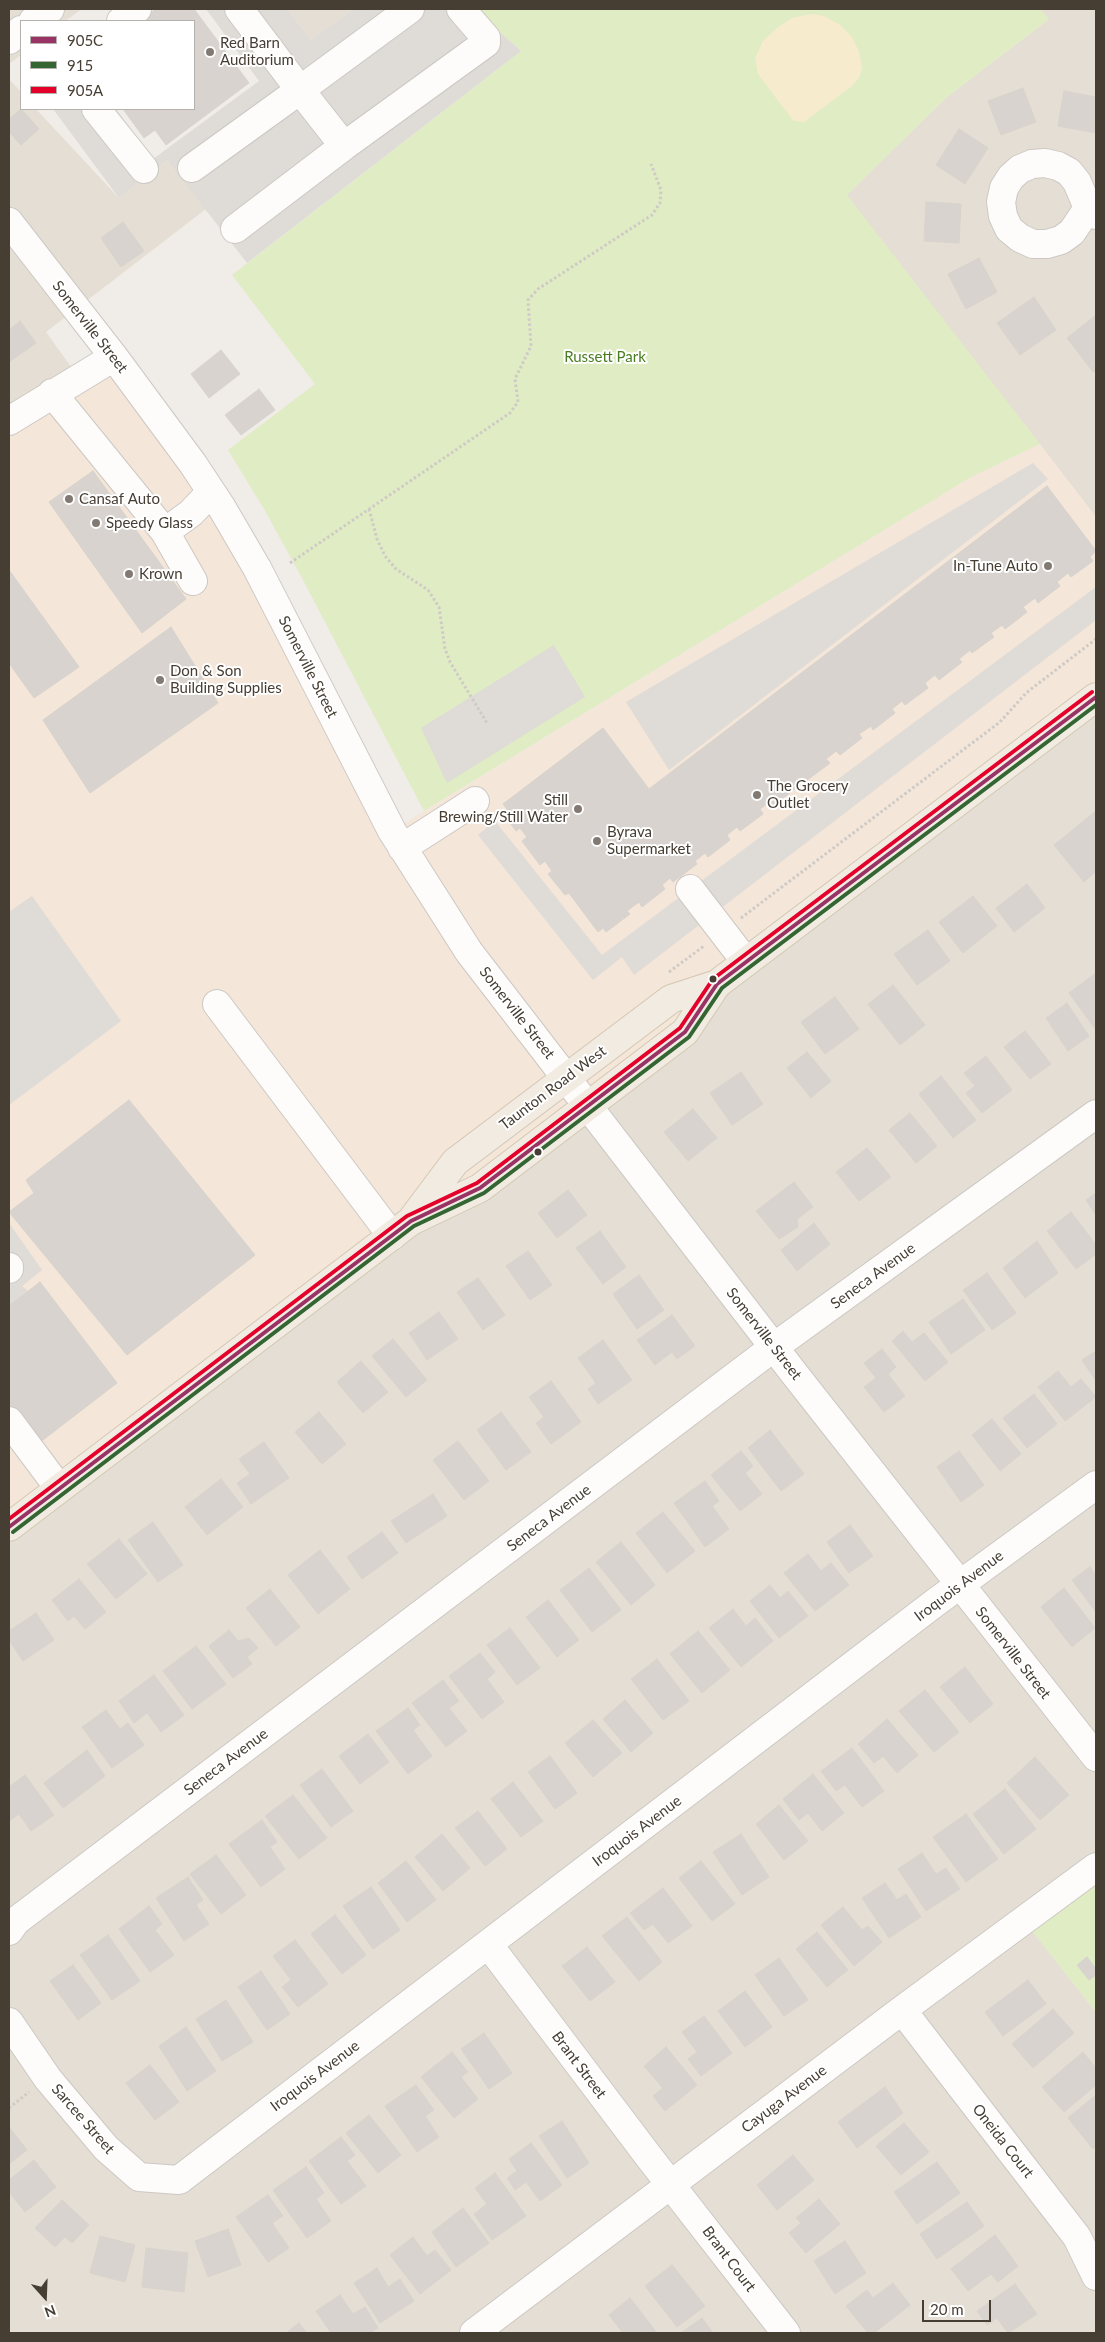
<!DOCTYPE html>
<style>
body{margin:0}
#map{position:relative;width:1105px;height:2342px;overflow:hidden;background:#f0ece7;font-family:Lato,sans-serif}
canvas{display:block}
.frame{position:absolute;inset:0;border:10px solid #463d33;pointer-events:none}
.legend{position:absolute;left:20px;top:20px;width:175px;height:90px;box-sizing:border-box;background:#fff;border:1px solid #b5b1ad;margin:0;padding:6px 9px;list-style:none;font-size:15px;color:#463d33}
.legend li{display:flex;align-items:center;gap:10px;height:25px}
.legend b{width:25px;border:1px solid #b5b1ad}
.north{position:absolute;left:20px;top:2272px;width:50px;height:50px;-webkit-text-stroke:4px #fff;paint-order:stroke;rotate:160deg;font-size:14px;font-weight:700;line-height:20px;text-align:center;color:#463d33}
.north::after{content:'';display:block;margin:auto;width:18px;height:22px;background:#463d33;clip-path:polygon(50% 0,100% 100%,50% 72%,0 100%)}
.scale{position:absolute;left:922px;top:2300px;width:69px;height:22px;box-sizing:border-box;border:2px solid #463d33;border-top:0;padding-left:6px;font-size:15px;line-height:18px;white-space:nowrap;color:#463d33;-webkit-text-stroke:4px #fff;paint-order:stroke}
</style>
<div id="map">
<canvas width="1105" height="2342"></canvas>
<div class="frame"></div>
<ul class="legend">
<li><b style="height:6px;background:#936"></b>905C</li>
<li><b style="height:6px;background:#363"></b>915</li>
<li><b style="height:6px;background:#e4002b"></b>905A</li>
</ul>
<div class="north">N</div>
<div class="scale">20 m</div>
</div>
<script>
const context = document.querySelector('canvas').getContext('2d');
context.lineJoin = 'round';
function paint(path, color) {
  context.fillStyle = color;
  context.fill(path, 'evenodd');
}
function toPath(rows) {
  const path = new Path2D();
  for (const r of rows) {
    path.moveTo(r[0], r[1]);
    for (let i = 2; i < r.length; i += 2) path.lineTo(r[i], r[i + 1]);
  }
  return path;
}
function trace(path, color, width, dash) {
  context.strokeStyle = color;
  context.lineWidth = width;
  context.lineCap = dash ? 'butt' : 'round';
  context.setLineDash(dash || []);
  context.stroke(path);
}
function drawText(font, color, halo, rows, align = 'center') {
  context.font = font + ' Lato,sans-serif';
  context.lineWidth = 4;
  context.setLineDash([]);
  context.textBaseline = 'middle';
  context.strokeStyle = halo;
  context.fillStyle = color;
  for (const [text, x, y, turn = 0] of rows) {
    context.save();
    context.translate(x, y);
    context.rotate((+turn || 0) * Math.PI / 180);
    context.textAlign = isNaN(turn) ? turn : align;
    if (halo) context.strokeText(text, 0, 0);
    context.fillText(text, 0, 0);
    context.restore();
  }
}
paint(toPath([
 [9,9,82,9,65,21,21,21,21,55,9,64],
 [287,9,353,9,311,40],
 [1040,9,1096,9,1096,517,846,195,947,97,1049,19],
 [9,79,21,92,21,109,36,109,119,198,167,160,206,209,46,332,77,375,9,421],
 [1096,691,1096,1885,1033,1932,1096,2012,1096,2333,9,2333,9,1527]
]), '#e5ded4');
paint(toPath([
 [114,357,193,464,392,831,971,477,1040,444,1096,517,1096,694,630,1073,9,1527,9,420]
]), '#f4e6d8');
paint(toPath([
 [474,9,1040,9,1049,19,947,97,847,195,1040,444,971,477,424,811,303,580,264,509,228,450,315,384,232,275,521,51],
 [1096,1885,1096,2012,1033,1932]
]), '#e0ecc4');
paint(toPath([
 [811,14,824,16,840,25,851,36,859,51,862,68,859,78,852,86,804,122,794,121,776,98,758,74,755,58,763,41,778,27,792,18]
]), '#f7ebce');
paint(toPath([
 [206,9,287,9,311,40,353,9,474,9,521,51,247,263,167,160,119,198,53,109,116,109,153,159,259,81],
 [1033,463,1048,479,669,770,626,702],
 [1096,587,1096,620,634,975,622,957,593,980,478,835,495,821,602,955],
 [554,645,585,697,447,783,421,728],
 [32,896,121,1021,9,1105,9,912],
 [9,1223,42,1270,22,1286,31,1294,9,1312]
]), '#dfdbd7');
const building = toPath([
 [156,9,194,9,249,83,166,145,155,130,144,138,123,109,194,109,194,21,139,21,156,9],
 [1023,88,1036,122,1001,135,988,101,1023,88],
 [1064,91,1096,97,1096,133,1058,126,1064,91],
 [21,109,39,129,21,145,9,132,9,119,21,109],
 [959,129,988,148,965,184,936,165,959,129],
 [926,202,961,204,959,243,924,241,926,202],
 [123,222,144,251,121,267,101,238,123,222],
 [979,258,997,292,966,309,948,274,979,258],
 [1034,297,1056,330,1020,355,997,323,1034,297],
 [1096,315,1096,370,1093,372,1067,338,1096,315],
 [20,321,36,343,9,362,9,330,20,321],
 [221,350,240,374,209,398,191,374,221,350],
 [259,389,275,410,241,435,225,415,259,389],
 [93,471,186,599,142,633,49,502,93,471],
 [1047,486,1096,551,1090,557,1093,561,1071,577,1068,573,1057,582,1060,586,1038,603,1035,598,1023,607,1027,612,1005,629,1002,625,991,633,994,637,972,653,970,650,959,659,962,662,939,680,935,675,925,683,928,688,905,705,902,701,892,709,895,713,873,730,871,726,859,734,862,738,840,755,836,751,826,759,830,763,806,781,804,777,793,785,796,788,773,806,770,802,760,809,763,814,740,831,737,827,727,835,730,840,708,857,705,853,695,861,697,864,673,882,670,878,662,885,665,889,642,907,639,902,627,911,630,914,606,932,603,928,598,932,569,893,565,895,548,874,552,871,545,861,540,865,522,841,527,837,520,828,516,831,502,812,507,809,503,804,603,728,649,789,1047,486],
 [9,570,79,667,34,698,9,663,9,570],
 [171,627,218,703,90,793,43,720,171,627],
 [1096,811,1096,871,1084,882,1054,845,1096,811],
 [1027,884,1045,908,1014,932,996,908,1027,884],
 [973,896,997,926,963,953,939,922,973,896],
 [928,930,950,961,917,985,894,954,928,930],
 [1096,973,1096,1030,1069,993,1096,973],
 [893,985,925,1025,900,1045,868,1004,893,985],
 [835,997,859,1029,825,1054,801,1022,835,997],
 [1067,1003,1089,1036,1068,1051,1046,1018,1067,1003],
 [1025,1031,1051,1064,1030,1079,1004,1047,1025,1031],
 [807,1052,831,1081,811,1098,787,1068,807,1052],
 [986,1056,1012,1090,982,1113,966,1093,975,1086,964,1073,986,1056],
 [741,1072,763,1104,732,1125,710,1093,741,1072],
 [941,1076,976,1120,953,1138,919,1094,941,1076],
 [129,1100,255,1255,127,1355,9,1212,34,1193,26,1180,129,1100],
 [693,1109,717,1138,688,1161,664,1132,693,1109],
 [910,1113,937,1146,916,1163,889,1130,910,1113],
 [867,1148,891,1177,859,1201,836,1172,867,1148],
 [794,1182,813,1207,797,1219,798,1227,779,1239,756,1211,794,1182],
 [568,1190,587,1215,557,1238,538,1213,568,1190],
 [1096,1193,1096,1215,1086,1200,1096,1193],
 [1071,1212,1096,1245,1096,1254,1076,1269,1047,1231,1071,1212],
 [814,1223,830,1244,797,1271,781,1250,814,1223],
 [600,1231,626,1267,603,1284,576,1248,600,1231],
 [1037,1241,1058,1273,1025,1298,1003,1268,1037,1241],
 [528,1251,552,1285,530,1300,506,1266,528,1251],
 [987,1273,1016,1313,992,1330,963,1290,987,1273],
 [639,1275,664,1310,637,1329,613,1294,639,1275],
 [478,1278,505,1315,483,1330,457,1292,478,1278],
 [40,1282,117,1383,39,1443,9,1404,9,1306,40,1282],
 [963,1299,985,1330,951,1354,929,1322,963,1299],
 [439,1312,458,1339,427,1360,409,1333,439,1312],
 [672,1315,695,1346,677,1359,672,1352,655,1365,637,1340,672,1315],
 [903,1331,912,1342,924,1333,948,1362,925,1381,892,1341,903,1331],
 [393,1339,427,1380,406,1397,372,1356,393,1339],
 [603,1340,632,1380,598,1404,588,1389,596,1383,578,1358,603,1340],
 [882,1349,896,1367,888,1374,905,1396,884,1412,864,1387,876,1378,864,1363,882,1349],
 [1096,1351,1096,1381,1082,1360,1096,1351],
 [361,1361,388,1392,363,1413,337,1382,361,1361],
 [1058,1371,1071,1387,1081,1379,1096,1397,1065,1421,1038,1387,1058,1371],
 [551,1381,581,1422,551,1444,536,1423,544,1417,529,1397,551,1381],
 [1034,1394,1057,1424,1027,1448,1003,1418,1034,1394],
 [319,1412,346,1444,322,1464,295,1432,319,1412],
 [501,1412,531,1452,506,1470,477,1430,501,1412],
 [992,1419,1021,1454,1000,1471,972,1435,992,1419],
 [770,1430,804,1474,781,1491,748,1448,770,1430],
 [458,1441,489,1481,464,1500,433,1460,458,1441],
 [264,1442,289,1478,251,1504,237,1483,250,1474,239,1459,264,1442],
 [741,1451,753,1466,745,1473,762,1494,740,1511,711,1475,741,1451],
 [959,1451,984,1485,961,1502,937,1467,959,1451],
 [221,1479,243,1507,207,1535,185,1507,221,1479],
 [705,1481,719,1501,712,1506,729,1529,705,1547,674,1503,705,1481],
 [433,1494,447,1516,406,1543,391,1521,433,1494],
 [663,1512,695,1551,667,1573,636,1533,663,1512],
 [153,1522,183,1565,158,1582,128,1540,153,1522],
 [850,1525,873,1556,849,1573,827,1542,850,1525],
 [382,1532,398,1553,362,1579,347,1557,382,1532],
 [119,1539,147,1574,116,1599,87,1564,119,1539],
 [621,1542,655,1585,631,1605,596,1562,621,1542],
 [320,1550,350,1589,318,1614,288,1575,320,1550],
 [808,1554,821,1571,831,1563,849,1585,815,1611,784,1573,808,1554],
 [1090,1567,1096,1575,1096,1612,1072,1580,1090,1567],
 [589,1568,621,1610,592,1632,560,1590,589,1568],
 [79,1579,106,1612,85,1629,74,1616,68,1621,52,1600,79,1579],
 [770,1585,780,1598,788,1591,808,1616,779,1638,750,1601,770,1585],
 [1064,1588,1095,1628,1072,1647,1041,1607,1064,1588],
 [270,1589,300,1627,276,1646,246,1608,270,1589],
 [548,1600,579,1640,557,1657,526,1617,548,1600],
 [733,1609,746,1626,755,1618,773,1641,741,1667,709,1628,733,1609],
 [36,1613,54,1640,23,1661,9,1640,9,1631,36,1613],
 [510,1628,540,1668,517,1685,487,1645,510,1628],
 [229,1630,238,1641,249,1638,258,1648,247,1657,252,1664,233,1678,209,1646,229,1630],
 [698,1631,730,1670,702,1693,670,1654,698,1631],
 [196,1646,226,1684,192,1709,163,1671,196,1646],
 [480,1653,495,1672,487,1679,504,1702,482,1719,449,1676,480,1653],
 [657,1659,689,1701,663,1720,631,1679,657,1659],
 [965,1667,993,1704,970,1723,940,1687,965,1667],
 [154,1675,184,1715,161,1732,147,1713,134,1723,119,1701,154,1675],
 [443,1680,459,1701,449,1708,467,1731,446,1747,412,1703,443,1680],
 [925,1690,959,1732,934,1752,899,1711,925,1690],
 [625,1700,653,1733,631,1752,603,1719,625,1700],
 [408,1708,420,1725,413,1730,432,1756,408,1774,376,1731,408,1708],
 [106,1710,120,1729,128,1723,144,1745,112,1768,82,1727,106,1710],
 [887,1719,918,1755,897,1773,883,1756,874,1763,858,1744,887,1719],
 [593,1720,622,1753,593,1777,565,1743,593,1720],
 [368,1734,389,1762,360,1784,339,1756,368,1734],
 [852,1748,884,1791,862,1807,845,1785,836,1791,821,1771,852,1748],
 [87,1750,105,1776,63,1808,44,1783,87,1750],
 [550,1756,577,1793,555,1809,528,1772,550,1756],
 [1035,1757,1069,1795,1040,1820,1007,1783,1035,1757],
 [322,1769,353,1811,331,1827,300,1785,322,1769],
 [813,1774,844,1813,822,1831,808,1813,799,1820,783,1799,813,1774],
 [25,1775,54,1815,31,1831,19,1814,9,1821,9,1787,25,1775],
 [513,1782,543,1821,521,1837,491,1799,513,1782],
 [1005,1789,1036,1829,1004,1854,973,1814,1005,1789],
 [293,1795,327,1838,299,1859,265,1816,293,1795],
 [779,1805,808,1841,784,1860,756,1824,779,1805],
 [478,1811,507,1849,485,1866,455,1828,478,1811],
 [966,1814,998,1859,966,1882,933,1837,966,1814],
 [262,1820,277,1842,270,1847,285,1869,261,1887,229,1844,262,1820],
 [442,1834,470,1868,443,1891,415,1857,442,1834],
 [741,1834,769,1877,742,1895,713,1852,741,1834],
 [922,1853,936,1874,946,1868,960,1889,926,1911,898,1869,922,1853],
 [216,1855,246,1895,221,1914,190,1874,216,1855],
 [406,1861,436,1900,407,1922,378,1883,406,1861],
 [701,1861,735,1904,712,1921,679,1878,701,1861],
 [188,1877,203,1900,196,1905,209,1924,184,1941,156,1898,188,1877],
 [885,1883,897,1900,906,1894,921,1917,889,1938,862,1898,885,1883],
 [371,1887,400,1930,373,1949,343,1906,371,1887],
 [663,1888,692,1926,668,1943,653,1924,644,1930,630,1913,663,1888],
 [149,1906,162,1924,155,1930,174,1955,150,1972,119,1929,149,1906],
 [843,1907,862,1930,868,1926,882,1942,854,1966,821,1925,843,1907],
 [335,1915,366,1955,342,1974,311,1934,335,1915],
 [627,1917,662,1962,639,1981,602,1936,627,1917],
 [817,1932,848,1970,827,1987,796,1949,817,1932],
 [108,1935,140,1981,112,2000,80,1955,108,1935],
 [295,1940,328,1984,298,2007,282,1987,291,1980,273,1956,295,1940],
 [587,1947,615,1982,590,2001,562,1966,587,1947],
 [1087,1957,1096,1969,1096,1975,1089,1980,1077,1965,1087,1957],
 [779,1958,808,2000,784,2016,755,1975,779,1958],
 [73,1965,101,2003,78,2020,50,1981,73,1965],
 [261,1971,290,2014,267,2030,238,1987,261,1971],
 [1028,1980,1046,2004,1003,2036,985,2012,1028,1980],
 [745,1991,772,2027,745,2047,718,2011,745,1991],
 [226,2000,253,2042,222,2061,196,2019,226,2000],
 [1053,2009,1074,2033,1033,2068,1012,2044,1053,2009],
 [704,2016,732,2053,701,2076,688,2059,697,2052,682,2032,704,2016],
 [186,2027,216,2071,187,2091,159,2046,186,2027],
 [484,2033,512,2073,489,2089,461,2049,484,2033],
 [666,2047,697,2085,665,2111,653,2096,663,2088,644,2066,666,2047],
 [452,2052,468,2072,461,2077,478,2099,454,2118,421,2077,452,2052],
 [1083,2052,1096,2068,1096,2085,1064,2112,1042,2087,1083,2052],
 [150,2065,179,2102,155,2120,126,2083,150,2065],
 [416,2085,434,2110,425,2116,439,2137,417,2152,385,2106,416,2085],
 [885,2087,903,2113,857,2148,838,2122,885,2087],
 [1096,2095,1096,2146,1093,2149,1068,2118,1096,2095],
 [369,2115,401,2155,378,2173,346,2133,369,2115],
 [562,2121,589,2163,567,2178,539,2136,562,2121],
 [904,2123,929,2152,901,2175,876,2146,904,2123],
 [9,2127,27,2150,9,2164,9,2127],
 [341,2137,355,2155,347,2161,366,2186,341,2204,309,2161,341,2137],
 [531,2143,562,2185,540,2201,526,2182,515,2190,507,2178,517,2171,509,2159,531,2143],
 [793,2155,814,2180,777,2210,757,2185,793,2155],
 [34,2160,56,2187,25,2212,9,2192,9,2180,34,2160],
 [937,2162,960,2193,917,2224,894,2192,937,2162],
 [306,2167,324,2193,316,2199,331,2221,307,2238,273,2190,306,2167],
 [495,2173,526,2216,492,2240,474,2214,487,2204,475,2188,495,2173],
 [268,2195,283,2216,272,2223,289,2248,268,2262,236,2217,268,2195],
 [819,2199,840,2224,806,2253,789,2233,801,2223,796,2218,819,2199],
 [62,2200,89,2225,72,2243,65,2237,55,2247,35,2228,62,2200],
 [967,2202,984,2226,937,2259,920,2234,967,2202],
 [463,2208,489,2243,456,2267,432,2232,463,2208],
 [228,2229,241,2265,208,2277,195,2241,228,2229],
 [995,2235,1018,2266,998,2282,991,2274,968,2291,951,2269,995,2235],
 [100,2236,135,2245,125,2282,90,2273,100,2236],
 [413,2237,427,2256,435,2250,451,2270,420,2294,390,2255,413,2237],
 [845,2241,866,2273,835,2294,814,2261,845,2241],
 [146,2248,188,2253,184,2292,142,2287,146,2248],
 [672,2265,705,2306,677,2327,645,2286,672,2265],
 [377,2268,388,2287,400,2279,414,2301,380,2323,354,2283,377,2268],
 [893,2283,910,2305,874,2333,868,2333,846,2306,867,2290,873,2298,893,2283],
 [1015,2284,1037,2314,1008,2333,997,2318,987,2325,977,2311,1015,2284],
 [340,2295,353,2314,365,2307,378,2328,370,2333,331,2333,316,2311,340,2295],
 [630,2298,657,2333,623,2333,609,2315,630,2298],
 [702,2318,713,2333,681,2333,702,2318],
 [299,2323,307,2333,286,2333,299,2323]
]);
paint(building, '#d8d3ce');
trace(building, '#d8d3cd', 1);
const minor = toPath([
 [33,21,50,9],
 [121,21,137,9],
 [9,40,21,30],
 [96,109,144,169],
 [344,146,486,43,486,38,461,9],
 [192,168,300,90,239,9],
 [1088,208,1072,232,1061,240,1047,244,1033,244,1020,238,1009,229,1003,216,1001,202,1004,188,1011,177,1020,169,1032,164,1045,163,1058,166,1069,172,1077,182,1088,208,1096,215],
 [9,222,114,357,193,464,222,508,257,568,392,831,469,952,793,1372,1096,1757],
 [235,229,344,146,300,90,410,9],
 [52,393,165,532,191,513,211,492],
 [9,421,114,357],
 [165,532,193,581],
 [402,848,475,801],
 [690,889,746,962],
 [217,1004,392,1236],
 [9,1267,9,1269],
 [9,1421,59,1488],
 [9,1931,16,1921,774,1347,1096,1114],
 [488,1944,649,2157,786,2333],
 [902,2010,1077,2237,1096,2276],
 [9,2022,48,2079,106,2148,139,2177,179,2180,936,1602,1096,1485],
 [474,2333,902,2010,1096,1867]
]);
const major = toPath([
 [413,1218,455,1162,671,999,717,984],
 [9,1527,411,1221,480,1188,685,1032,717,984,1096,697]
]);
trace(minor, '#ccc8c3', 30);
trace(major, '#d4c7b2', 30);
trace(toPath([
 [369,509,377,539,385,556,396,569,428,590,439,607,445,649,450,662,487,723],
 [290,563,510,413,518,402,515,379,531,346,528,300,538,289,652,215,660,203,661,190,651,164],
 [741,918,1000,722,1026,693,1096,639],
 [669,972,704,946],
 [9,2108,29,2092]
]), '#cecac6', 3, [2.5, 2.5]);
trace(minor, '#fdfcfb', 28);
trace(major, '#f1ebe2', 28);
trace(toPath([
 [9,1527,411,1221,480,1188,685,1032,717,984,1096,697]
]), '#936', 4);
trace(toPath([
 [13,1532,414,1226,484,1193,689,1037,722,988,1096,705]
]), '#363', 4);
trace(toPath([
 [9,1519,407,1216,477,1183,680,1028,713,979,1092,692]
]), '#e4002b', 4);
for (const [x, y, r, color] of [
 [210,52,5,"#827a72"],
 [69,499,5,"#827a72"],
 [96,523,5,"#827a72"],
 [1048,566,5,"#827a72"],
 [129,574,5,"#827a72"],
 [160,680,5,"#827a72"],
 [757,795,5,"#827a72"],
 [578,809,5,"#827a72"],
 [597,841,5,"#827a72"],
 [713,979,4.5,"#463d33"],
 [538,1152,4.5,"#463d33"]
]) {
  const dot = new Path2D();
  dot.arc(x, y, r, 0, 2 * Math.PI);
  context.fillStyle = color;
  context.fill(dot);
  trace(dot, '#fff', 2);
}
drawText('15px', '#463d33', '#fff', [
 ["Red Barn",220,43],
 ["Auditorium",220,60],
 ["Cansaf Auto",79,499],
 ["Speedy Glass",106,523],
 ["In-Tune Auto",1038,566,"right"],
 ["Krown",139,574],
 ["Don & Son",170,671],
 ["Building Supplies",170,688],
 ["The Grocery",767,786],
 ["Outlet",767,803],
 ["Still",568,800,"right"],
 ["Brewing/Still Water",568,817,"right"],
 ["Byrava",607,832],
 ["Supermarket",607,849]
], 'left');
drawText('15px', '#463d33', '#fff', [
 ["Somerville Street",90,327,52],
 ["Somerville Street",308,667,63],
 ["Somerville Street",517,1013,52],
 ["Taunton Road West",553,1088,-37],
 ["Seneca Avenue",873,1276,-36],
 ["Somerville Street",764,1334,52],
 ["Seneca Avenue",549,1518,-37],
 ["Iroquois Avenue",959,1586,-37],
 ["Somerville Street",1013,1653,52],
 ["Seneca Avenue",226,1762,-37],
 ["Iroquois Avenue",637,1831,-37],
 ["Brant Street",579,2065,53],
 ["Iroquois Avenue",315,2076,-37],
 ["Cayuga Avenue",784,2099,-37],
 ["Sarcee Street",83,2119,49],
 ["Oneida Court",1003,2141,52],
 ["Brant Court",729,2259,53]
]);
drawText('15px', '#4a7d21', '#fff', [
 ["Russett Park",605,357]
]);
</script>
